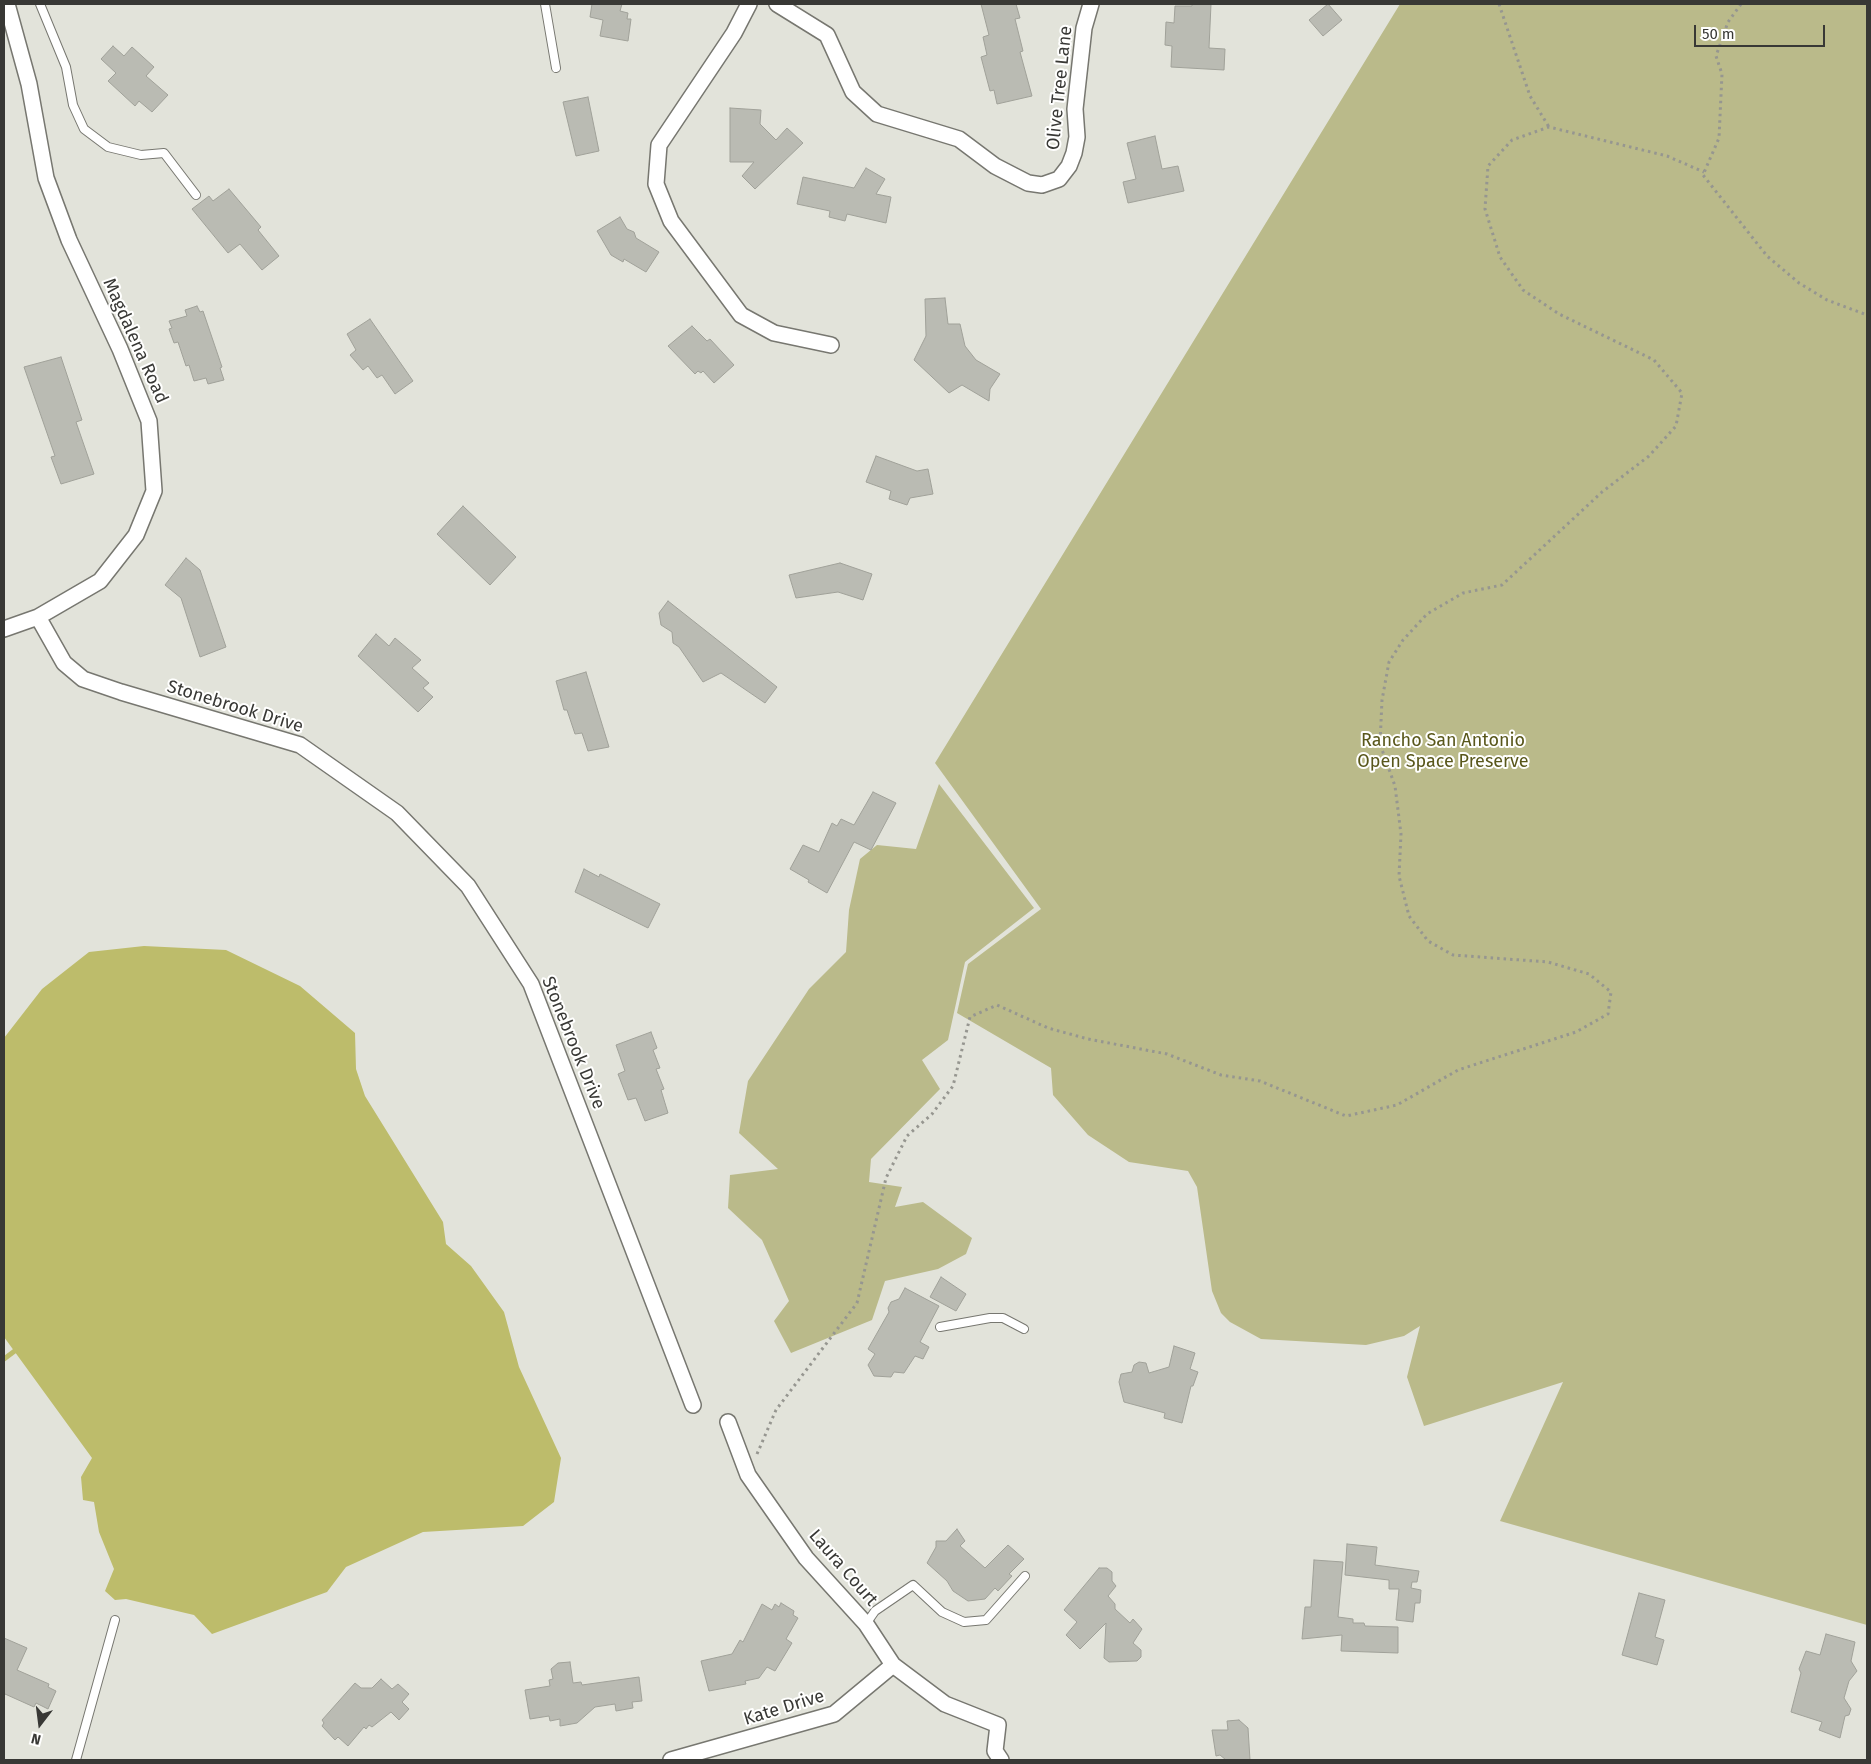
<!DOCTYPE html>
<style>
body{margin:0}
#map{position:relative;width:1871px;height:1764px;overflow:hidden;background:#e2e3da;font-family:"Fira Sans",sans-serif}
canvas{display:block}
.frame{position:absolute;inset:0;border:5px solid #383835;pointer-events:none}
.north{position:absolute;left:15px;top:1699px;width:50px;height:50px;-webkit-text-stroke:4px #fffffe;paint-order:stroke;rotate:195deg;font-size:14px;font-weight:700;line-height:20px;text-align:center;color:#383835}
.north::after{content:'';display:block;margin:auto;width:18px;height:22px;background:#383835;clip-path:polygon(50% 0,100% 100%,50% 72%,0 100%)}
.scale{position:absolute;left:1694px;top:25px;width:131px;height:22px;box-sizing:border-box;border:2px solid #383835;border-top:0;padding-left:6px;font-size:15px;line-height:18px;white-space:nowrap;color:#383835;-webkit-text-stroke:4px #fffffe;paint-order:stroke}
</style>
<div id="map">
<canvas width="1871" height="1764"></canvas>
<div class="frame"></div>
<div class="north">N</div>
<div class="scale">50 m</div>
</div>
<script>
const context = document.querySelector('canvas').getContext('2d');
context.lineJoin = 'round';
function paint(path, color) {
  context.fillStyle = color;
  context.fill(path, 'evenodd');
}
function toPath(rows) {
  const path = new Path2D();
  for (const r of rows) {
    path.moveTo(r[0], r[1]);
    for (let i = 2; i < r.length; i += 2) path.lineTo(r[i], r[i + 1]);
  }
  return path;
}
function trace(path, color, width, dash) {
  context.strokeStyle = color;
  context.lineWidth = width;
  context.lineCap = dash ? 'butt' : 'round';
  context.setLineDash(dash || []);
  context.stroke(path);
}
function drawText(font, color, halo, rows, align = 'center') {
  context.font = font + ' "Fira Sans",sans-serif';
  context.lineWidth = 4;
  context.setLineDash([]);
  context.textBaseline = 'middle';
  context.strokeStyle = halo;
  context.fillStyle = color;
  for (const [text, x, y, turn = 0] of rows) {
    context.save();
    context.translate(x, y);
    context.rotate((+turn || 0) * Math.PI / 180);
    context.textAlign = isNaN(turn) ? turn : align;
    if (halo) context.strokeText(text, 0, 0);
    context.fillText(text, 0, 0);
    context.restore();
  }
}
paint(toPath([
 [1400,4,1867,4,1867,1625,1500,1521,1563,1382,1424,1426,1407,1377,1420,1326,1404,1336,1366,1345,1261,1339,1230,1322,1221,1313,1212,1291,1197,1187,1188,1171,1129,1162,1088,1135,1053,1095,1051,1068,957,1013,968,964,1041,909,935,763],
 [939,784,1034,908,965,962,948,1040,922,1060,940,1089,871,1159,869,1182,902,1187,895,1207,923,1202,972,1238,966,1254,938,1269,885,1281,872,1320,791,1353,774,1321,789,1301,762,1240,728,1208,730,1175,778,1169,739,1133,748,1081,809,989,846,952,849,910,860,859,877,845,916,849]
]), '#baba8a');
paint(toPath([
 [144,946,226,950,300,986,355,1033,356,1069,365,1096,443,1222,446,1244,471,1266,504,1312,519,1367,561,1458,554,1502,523,1526,423,1532,346,1567,327,1592,212,1634,194,1615,126,1599,115,1600,105,1591,114,1569,99,1532,94,1502,83,1500,81,1477,92,1458,4,1337,4,1038,42,989,89,952]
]), '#bdbc6b');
trace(toPath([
 [4,1359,16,1350]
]), '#bdbc6b', 5);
const building = toPath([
 [592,4,622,4,620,11,628,13,627,19,631,19,628,41,600,36,603,20,590,17,592,4],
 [981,4,1016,4,1020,18,1015,19,1023,51,1020,52,1032,96,997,104,994,90,990,91,981,57,987,55,983,37,989,35,981,4],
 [1192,4,1211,4,1209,48,1225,49,1224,70,1171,67,1172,46,1165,45,1166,22,1174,23,1175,6,1192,6,1192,4],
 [1328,4,1342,20,1323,36,1309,20,1328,4],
 [113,46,124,56,132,47,154,67,146,76,168,95,152,112,139,101,135,106,108,81,116,73,101,59,113,46],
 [588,97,599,151,576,156,563,102,588,97],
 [730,108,761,110,760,124,776,140,787,128,803,143,755,189,742,176,754,162,730,162,730,108],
 [1155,136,1162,169,1178,166,1184,191,1128,203,1123,182,1136,179,1127,143,1155,136],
 [866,168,885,179,876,194,891,197,886,223,847,214,845,221,829,217,830,211,797,204,803,177,854,188,866,168],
 [229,189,261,227,258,230,279,256,262,270,240,244,228,253,192,209,209,196,213,201,229,189],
 [620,217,627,229,634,232,636,238,659,252,646,272,624,259,623,262,611,255,597,231,620,217],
 [945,298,948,324,960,324,965,346,976,360,1000,374,990,389,989,401,962,385,949,393,914,360,926,336,925,299,945,298],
 [197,306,200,312,203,311,222,367,220,368,224,380,208,384,206,378,194,381,189,365,186,366,178,342,174,343,169,329,172,328,169,321,187,316,185,310,197,306],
 [370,319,413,381,395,394,382,375,377,378,368,366,363,370,350,355,356,350,347,334,370,319],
 [692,326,707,341,710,339,734,365,714,383,703,371,701,373,698,371,695,374,668,346,692,326],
 [61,357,82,420,76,422,94,474,61,484,51,457,55,456,24,367,61,357],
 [876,456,917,471,928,469,933,494,910,498,907,505,889,499,891,491,866,482,876,456],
 [463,506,516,557,490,585,437,534,463,506],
 [186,558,200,570,226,647,200,657,181,598,165,585,186,558],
 [840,563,872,574,863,600,838,592,796,598,789,575,840,563],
 [668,601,777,687,765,703,721,673,703,682,679,647,673,643,672,632,661,625,659,613,668,601],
 [376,634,389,646,395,638,421,660,412,668,429,683,423,688,433,697,418,712,358,656,376,634],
 [586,672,609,747,588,751,582,733,575,734,567,710,564,710,556,681,586,672],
 [873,792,896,803,871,850,854,842,827,893,808,882,809,880,790,869,803,845,819,852,832,823,837,826,841,819,854,825,873,792],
 [584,869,599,877,600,874,660,904,648,928,575,892,584,869],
 [651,1032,657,1048,653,1050,660,1068,656,1069,664,1089,661,1090,668,1113,645,1121,636,1098,628,1100,618,1074,625,1071,616,1045,651,1032],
 [941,1277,966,1294,956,1311,930,1297,941,1277],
 [905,1288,939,1306,920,1342,929,1347,923,1359,915,1356,904,1373,894,1372,891,1377,874,1376,868,1365,875,1354,868,1349,889,1312,888,1308,891,1302,899,1299,905,1288],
 [1174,1346,1195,1353,1190,1369,1198,1372,1193,1386,1191,1386,1182,1423,1164,1418,1165,1413,1124,1402,1119,1382,1121,1374,1132,1372,1134,1365,1139,1362,1146,1363,1149,1373,1169,1367,1174,1346],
 [957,1529,965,1541,960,1546,985,1568,1008,1545,1024,1559,1009,1574,1012,1576,998,1591,995,1588,985,1599,968,1601,953,1591,947,1581,927,1563,936,1547,936,1541,946,1541,957,1529],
 [1347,1544,1377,1547,1375,1565,1419,1571,1417,1582,1412,1582,1411,1588,1421,1590,1420,1603,1415,1603,1413,1622,1396,1620,1399,1589,1389,1589,1389,1580,1345,1575,1347,1544],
 [1314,1560,1343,1562,1338,1617,1353,1619,1353,1623,1364,1623,1365,1626,1398,1627,1398,1653,1341,1651,1342,1635,1302,1639,1305,1607,1311,1607,1314,1560],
 [1099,1568,1107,1568,1112,1572,1112,1581,1116,1586,1108,1596,1115,1604,1115,1609,1130,1623,1133,1619,1142,1629,1133,1643,1141,1650,1141,1657,1137,1661,1109,1662,1104,1658,1106,1623,1080,1649,1066,1635,1077,1622,1064,1610,1099,1568],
 [1639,1593,1665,1600,1655,1637,1664,1640,1657,1665,1622,1655,1639,1593],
 [781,1603,794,1611,793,1615,798,1618,786,1639,792,1643,775,1671,767,1667,759,1678,745,1681,746,1684,709,1691,701,1661,732,1654,740,1640,743,1642,762,1604,772,1610,775,1604,779,1607,781,1603],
 [1826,1634,1855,1642,1851,1661,1857,1671,1849,1681,1844,1698,1851,1709,1849,1715,1845,1716,1840,1738,1819,1730,1822,1722,1791,1712,1801,1673,1799,1669,1806,1651,1820,1655,1826,1634],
 [4,1638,27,1648,17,1670,49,1684,48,1687,56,1691,48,1709,36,1703,34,1707,5,1694,4,1697,4,1638],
 [570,1662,573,1683,581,1682,582,1685,639,1677,642,1701,632,1702,633,1708,616,1711,615,1704,595,1707,577,1723,560,1726,560,1719,550,1721,549,1716,530,1719,525,1690,550,1686,549,1680,553,1679,551,1669,558,1663,570,1662],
 [381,1679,392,1689,398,1684,409,1694,402,1702,409,1709,399,1720,391,1712,372,1727,369,1725,366,1729,364,1727,348,1746,338,1737,335,1740,322,1726,324,1723,322,1720,355,1683,361,1688,372,1688,381,1679],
 [1239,1720,1248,1728,1250,1760,1226,1760,1220,1755,1216,1756,1212,1730,1228,1730,1227,1721,1239,1720]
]);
paint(building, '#babbb3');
trace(building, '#a0a199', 1);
const lane = toPath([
 [40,4,66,67,73,105,84,129,108,147,141,155,164,153,196,195],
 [545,4,556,68],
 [940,1327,990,1318,1003,1318,1024,1329],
 [866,1624,875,1611,913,1585,942,1612,964,1622,986,1620,1025,1576],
 [76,1760,115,1620]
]);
const street = toPath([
 [749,4,734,33,659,145,656,184,671,221,741,315,774,333,831,345],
 [777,4,827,35,853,92,877,114,959,139,995,166,1028,183,1042,185,1059,179,1069,166,1074,153,1077,137,1075,109,1084,28,1091,4],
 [38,617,64,663,83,679,121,692,300,745,397,813,468,886,531,984,693,1405],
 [4,629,38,617,100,581,136,535,154,491,149,421,120,349,69,240,46,178,29,84,7,4],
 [728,1422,748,1475,806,1558,866,1624,893,1665,945,1704,998,1725,995,1751,1001,1760],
 [671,1760,834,1714,893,1665]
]);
trace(lane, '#777770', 10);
trace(street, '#777770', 18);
trace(toPath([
 [1499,4,1530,96,1549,127],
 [1741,4,1728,22,1716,56,1722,74,1719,138,1703,175,1767,256,1799,283,1827,300,1867,315],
 [757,1454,776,1410,857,1303,886,1178,907,1136,932,1114,953,1086,970,1017,997,1005,1048,1028,1088,1039,1167,1054,1221,1075,1260,1081,1346,1116,1397,1105,1458,1070,1576,1032,1608,1014,1611,992,1589,974,1548,962,1453,955,1428,941,1409,916,1399,876,1401,834,1395,786,1380,744,1382,700,1389,662,1403,640,1427,614,1463,593,1502,585,1602,492,1649,456,1676,426,1682,393,1654,360,1559,314,1523,290,1500,257,1485,209,1488,166,1512,140,1549,127,1667,156,1704,172]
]), '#969690', 3, [2.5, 4]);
trace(lane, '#fff', 8);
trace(street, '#fff', 15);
drawText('18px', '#383835', '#fffffe', [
 ["Olive Tree Lane",1060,88,-84],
 ["Magdalena Road",135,341,66],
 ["Stonebrook Drive",235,707,17],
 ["Stonebrook Drive",573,1043,68],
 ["Laura Court",843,1568,49],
 ["Kate Drive",784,1708,-17]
]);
drawText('18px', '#59571b', '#fffffe', [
 ["Rancho San Antonio",1443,741],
 ["Open Space Preserve",1443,762]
]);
</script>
